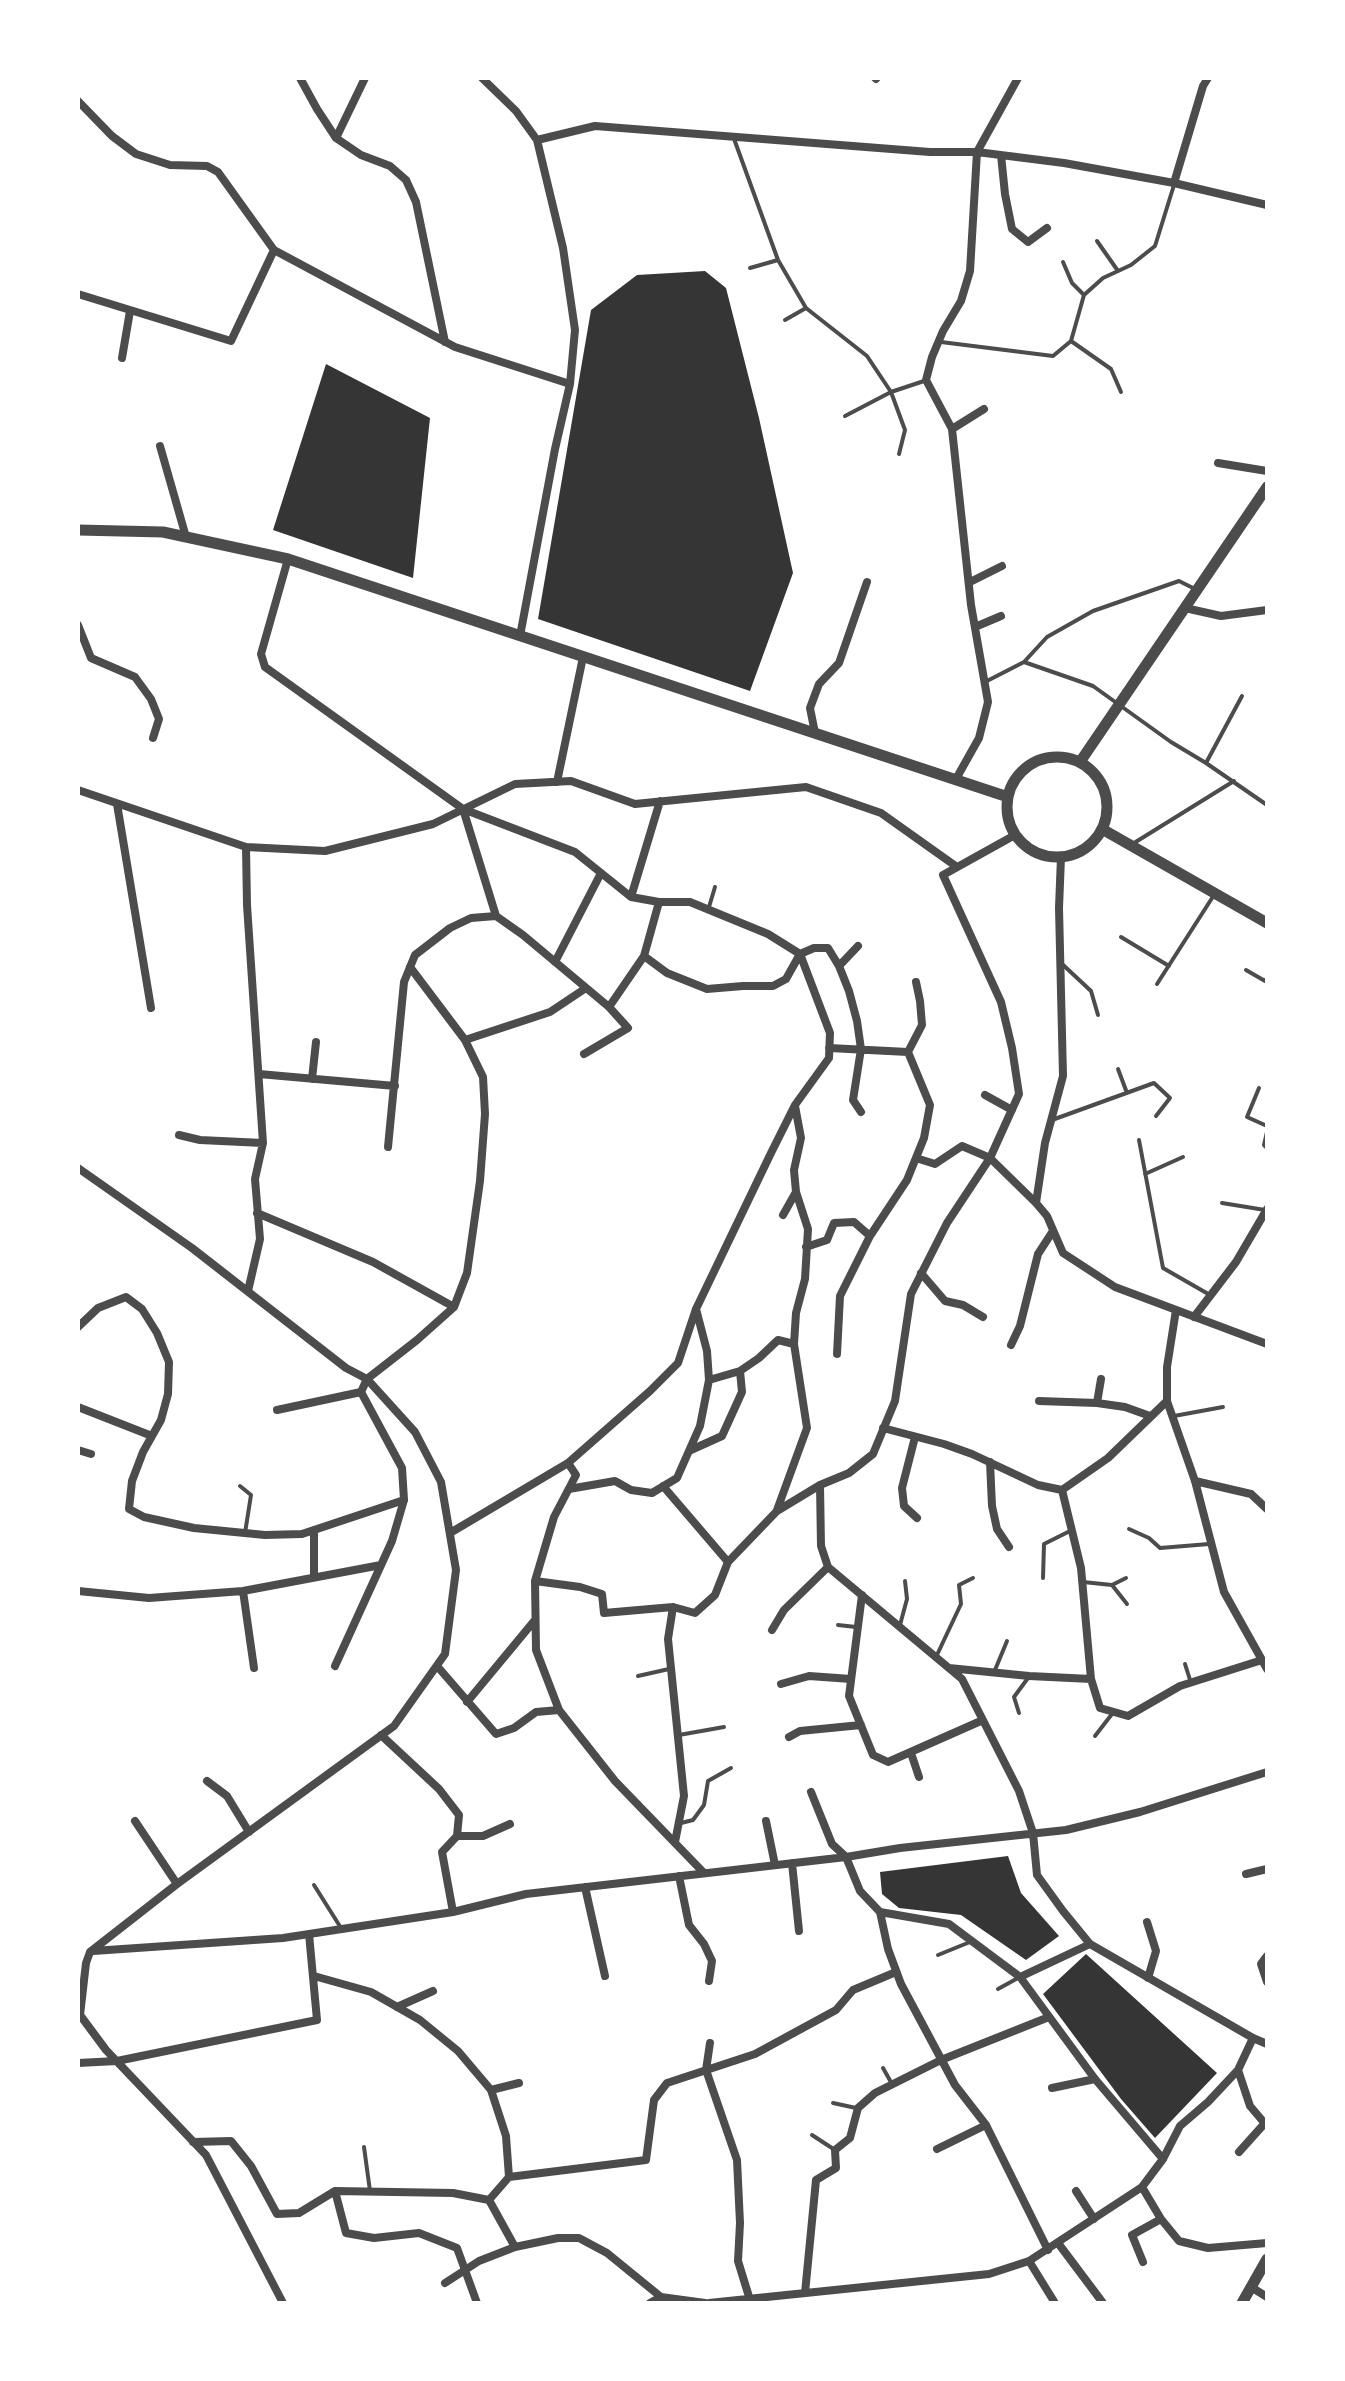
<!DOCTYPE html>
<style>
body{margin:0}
#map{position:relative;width:1345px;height:2381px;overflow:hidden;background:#fff;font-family:"Noto Sans",sans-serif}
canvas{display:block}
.frame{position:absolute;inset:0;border:80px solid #fff;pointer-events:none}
</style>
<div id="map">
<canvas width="1345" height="2381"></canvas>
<div class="frame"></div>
</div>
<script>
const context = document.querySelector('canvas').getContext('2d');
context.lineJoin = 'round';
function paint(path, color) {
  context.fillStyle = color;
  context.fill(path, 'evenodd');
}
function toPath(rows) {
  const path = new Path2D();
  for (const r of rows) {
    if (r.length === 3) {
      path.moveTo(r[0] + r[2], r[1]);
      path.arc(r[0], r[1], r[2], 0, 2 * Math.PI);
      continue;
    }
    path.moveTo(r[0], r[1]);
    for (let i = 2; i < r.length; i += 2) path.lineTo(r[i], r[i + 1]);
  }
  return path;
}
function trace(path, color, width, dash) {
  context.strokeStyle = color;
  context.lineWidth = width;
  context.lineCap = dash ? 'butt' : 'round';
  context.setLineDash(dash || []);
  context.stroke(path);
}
paint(toPath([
 [705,271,726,288,759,418,793,573,750,691,538,619,591,310,637,275],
 [326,364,430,418,413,578,273,530],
 [1008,1856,1021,1893,1059,1936,1026,1960,961,1915,899,1908,882,1894,880,1872],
 [1086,1954,1217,2073,1155,2138,1121,2099,1043,1994]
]), '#353535');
trace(toPath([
 [733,136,778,260,806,308,867,356,891,392,905,430,899,454],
 [1097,241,1118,271],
 [1063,262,1072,283,1084,295],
 [750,268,778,260],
 [785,320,806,308],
 [1071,341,1111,369,1121,392],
 [941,342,1053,356,1071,341,1084,295,1103,278,1131,265,1155,246,1174,185],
 [845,416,891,392,924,381],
 [1024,662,1093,686,1171,742,1206,763,1267,805],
 [985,682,1024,662,1047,637,1093,611,1179,581,1195,589],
 [1206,763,1242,696],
 [1134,843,1234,781],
 [709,907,715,887],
 [1121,937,1169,966],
 [1061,963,1091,991,1098,1015],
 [1246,970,1265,981,1267,978],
 [1157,984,1214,895],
 [1118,1069,1127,1093],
 [1259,1088,1247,1117,1267,1126],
 [1052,1120,1154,1083,1170,1098,1156,1116],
 [1267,1132,1264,1145,1267,1148],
 [1139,1140,1163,1268,1210,1295],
 [1145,1174,1183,1157],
 [1222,1203,1265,1210],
 [1174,1416,1223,1407],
 [240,1486,251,1495,245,1533],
 [1129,1529,1149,1538,1160,1548,1209,1544],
 [1043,1578,1044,1544,1072,1530],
 [1083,1582,1112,1585,1127,1604],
 [1112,1585,1126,1578],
 [838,1625,856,1627],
 [900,1625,907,1599,905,1581],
 [936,1657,961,1604,959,1585,973,1578],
 [1185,1664,1191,1683],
 [995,1670,1007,1641],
 [638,1676,669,1669],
 [1019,1713,1014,1697,1028,1678],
 [679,1735,724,1727],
 [1095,1736,1112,1714],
 [681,1823,693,1820,704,1805,708,1781,731,1768],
 [314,1885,341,1928],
 [938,1955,970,1942],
 [998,1989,1018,1978],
 [883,2068,892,2084],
 [833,2103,856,2108],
 [812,2135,835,2150],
 [364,2147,370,2191]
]), '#4c4c4c', 4);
trace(toPath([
 [300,78,317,109,336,138,361,155,390,166,406,180,416,202,445,342],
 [482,78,516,111,537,140,563,248,575,330,570,384,555,449,520,636],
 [875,78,876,79],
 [78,101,112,136,136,154,170,165,207,166,218,172,274,250,455,347,570,384],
 [336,138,365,78],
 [537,140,595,126,930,152,977,152,1064,163,1174,183,1267,205],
 [1001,155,1005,194,1012,229,1028,242,1047,228],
 [1174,183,1203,86,1208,78],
 [78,294,231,341,274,250],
 [122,358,130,311],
 [952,429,984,409],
 [160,446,186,537],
 [1218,463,1267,471],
 [288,559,261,654,265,667,463,809,575,852,631,897,659,902,690,902,768,934,800,954,830,1033,829,1058,795,1105,771,1153,696,1309,678,1363,650,1391,568,1463],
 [970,582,1002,566],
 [1185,608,1221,616,1267,610],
 [78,625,91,658,135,677,151,699,159,719,153,738],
 [975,627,1001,616],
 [815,733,810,708,819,684,839,663,867,582],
 [956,779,979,738,988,702,971,605,952,429,926,380,932,357,943,331,961,301,970,271,977,152,1018,78],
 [557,782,583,657],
 [78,790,246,847,325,851,433,824,515,784,571,781,635,804,806,787,881,813,957,867],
 [117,804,151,1008],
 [463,809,496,916],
 [246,847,247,905,263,1143,255,1179,260,1239,248,1291],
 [1061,857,1059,908,1063,1076,1045,1143,1036,1203,1047,1216,1063,1253,1115,1287,1267,1344],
 [631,897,660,801],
 [644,956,667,973,707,989,743,986,773,986,786,979,800,954,814,948,828,948,839,966,849,991,857,1021,861,1049,853,1100,861,1112],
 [555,962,601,873],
 [839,966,858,946],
 [609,1007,644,956,659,902],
 [465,1040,550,1012,586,988],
 [829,1048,908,1052],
 [259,1074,395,1086],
 [312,1079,316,1042],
 [985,1095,1012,1110],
 [179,1135,200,1140,263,1143],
 [388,1147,404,982,415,955,450,928,471,918,496,916,523,935,609,1007,628,1028,584,1054],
 [916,1158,935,1164,962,1146,990,1158,1036,1203],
 [78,1168,192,1248,346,1368,367,1379,415,1432,441,1482,456,1570,445,1654,394,1726,177,1884,90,1952,86,1963,80,2015,106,2050,206,2155,283,2303],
 [257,1213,373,1262,454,1307],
 [783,1215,796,1192],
 [806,1247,827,1240,834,1223,854,1222,870,1236],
 [921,1273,945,1301,963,1305,983,1317],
 [1176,1310,1167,1367,1167,1401,1195,1481,1224,1592,1267,1669],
 [1194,1317,1236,1262,1267,1209],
 [78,1327,98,1308,126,1297,142,1309,157,1333,169,1362,168,1394,161,1420,143,1452,132,1481,129,1509,144,1517,194,1528,265,1535,302,1534,404,1500],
 [1011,1345,1020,1326,1038,1254,1053,1231],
 [837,1354,840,1296,870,1236,907,1180,924,1138,930,1105,908,1052,922,1025,920,1001,916,982],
 [709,1380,740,1371,759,1358,778,1340,794,1344],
 [1039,1401,1097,1403,1125,1407,1150,1416],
 [1097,1403,1101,1379],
 [78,1407,152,1436],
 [277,1410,361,1392],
 [883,1428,944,1444,972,1454,1038,1485,1062,1490,1108,1458,1167,1401],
 [915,1437,902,1488,904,1506,917,1518],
 [78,1450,91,1454],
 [691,1450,722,1436,742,1392,740,1371],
 [990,1462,992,1506,997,1529,1009,1547],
 [1195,1481,1251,1494,1267,1509],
 [820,1485,821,1546,828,1567,962,1679,1019,1791,1033,1833,1037,1875,1063,1911,1090,1944,1253,2038,1267,2044],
 [663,1486,728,1562],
 [569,1489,615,1481,631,1490,652,1493,677,1478,700,1426,709,1380,707,1351,696,1309],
 [1062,1490,1081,1568,1091,1679,1100,1708,1128,1716,1180,1686,1262,1660],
 [777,1510,807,1428,794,1344,796,1313,805,1279,808,1229,796,1192,794,1170,801,1138,795,1106],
 [450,1533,568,1463,576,1475,554,1517,535,1581,536,1650,559,1710,615,1781,704,1873],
 [314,1576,314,1530],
 [535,1581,580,1587,602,1594,604,1613,673,1607,695,1613,715,1595,728,1562,777,1511,820,1485,849,1473,873,1454,895,1401,911,1294,947,1223,990,1158,1019,1094,1012,1048,1001,1002,943,875,1015,835],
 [78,1591,149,1598,243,1591,381,1565],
 [243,1591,254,1668],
 [862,1595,849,1696,873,1755,888,1762,983,1720],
 [673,1607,668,1639,684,1796,675,1842],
 [772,1630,784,1610,828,1567],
 [335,1666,392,1541,404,1500,402,1468,361,1392,367,1379,417,1340,454,1307,467,1273,480,1181,485,1114,483,1077,465,1040,410,967],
 [437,1666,496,1734,514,1728,536,1712,559,1710],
 [949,1668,1029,1676,1091,1679],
 [781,1684,809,1676,851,1679],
 [467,1702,535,1620],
 [381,1735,439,1789,459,1815,457,1836,442,1852,453,1912],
 [789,1737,800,1731,861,1725],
 [911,1753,919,1777],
 [207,1781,227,1796,249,1832],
 [811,1792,832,1844,846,1857,860,1891,880,1912,949,1924,1020,1977],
 [135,1821,177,1884],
 [766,1821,775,1865],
 [457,1836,483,1836,510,1824],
 [792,1863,799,1931],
 [1246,1874,1267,1869],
 [679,1876,689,1925,704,1944,712,1961,709,1981],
 [585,1887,605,1976],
 [880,1912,888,1949,901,1984,955,2085,986,2125,1048,2250],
 [1147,1922,1156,1951,1148,1978],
 [1090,1944,1020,1977,1095,2079,1163,2159],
 [93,1951,283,1938,453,1912,526,1894,846,1857,900,1848,1066,1830,1140,1812,1267,1772],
 [1267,1956,1261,1964,1267,1982],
 [314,1976,371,1992,420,2020,458,2051,491,2090,506,2136,509,2177,489,2200],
 [397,2007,433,1991],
 [710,2043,706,2070,737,2160,740,2223,738,2261,750,2300],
 [78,2063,117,2061,317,2020,309,1934],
 [1238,2070,1250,2106,1267,2126],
 [1052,2088,1095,2079],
 [491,2090,519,2083],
 [193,2142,231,2141,251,2166,277,2214,299,2213,335,2191,453,2193,489,2200],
 [937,2149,986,2125],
 [1239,2152,1265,2123],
 [509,2177,646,2160,654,2100,667,2083,755,2054,836,2010,853,1990,896,1972],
 [1142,2187,1161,2219,1179,2241,1208,2248,1267,2243],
 [335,2191,346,2233,374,2238,419,2233,457,2248,477,2303],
 [1076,2191,1094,2219],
 [489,2200,515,2247],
 [1058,2243,1103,2303],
 [1029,2261,1055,2303],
 [1143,2262,1132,2235,1161,2219],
 [445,2283,479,2261,515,2247,558,2238,579,2238,607,2253,661,2297,705,2303],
 [1251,2287,1267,2297],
 [805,2293,816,2180,836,2168,835,2150,850,2138,858,2108,875,2093,941,2060,1049,2017],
 [650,2303,661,2297],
 [709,2303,989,2274,1029,2261,1142,2187,1163,2159,1180,2126,1208,2102,1238,2070,1253,2038]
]), '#4c4c4c', 8);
trace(toPath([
 [78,530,163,532,288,559,1008,797],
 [1057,807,50],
 [1080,762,1267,487],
 [1102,829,1267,923],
 [1242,2303,1267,2259]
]), '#4c4c4c', 11);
</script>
